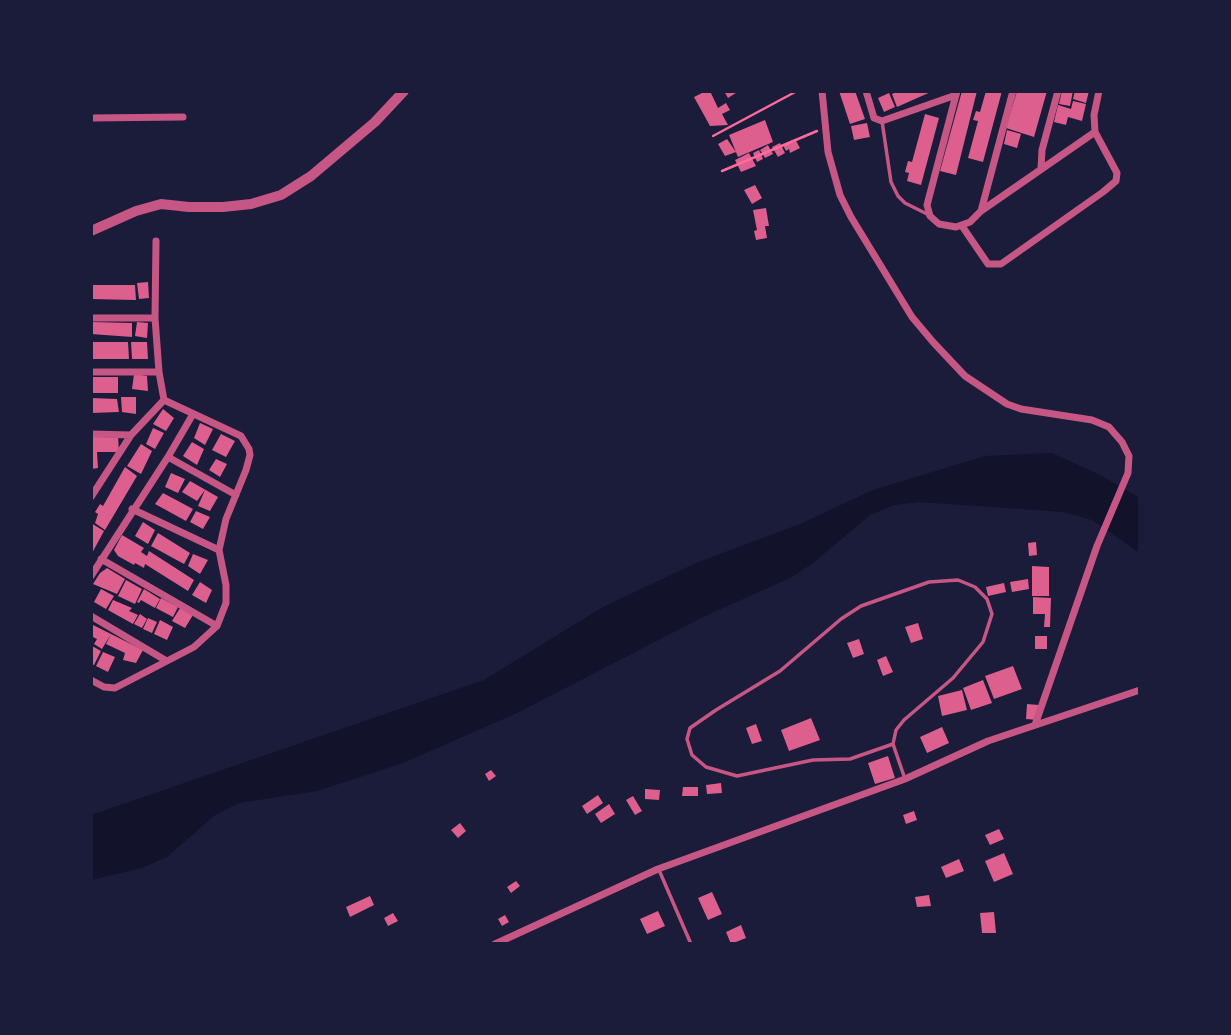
<!DOCTYPE html>
<style>
body{margin:0}
#map{position:relative;width:1231px;height:1035px;overflow:hidden;background:#1b1b3a;font-family:Figtree,sans-serif}
canvas{display:block}
.frame{position:absolute;inset:0;border:93px solid #1b1b3a;pointer-events:none}
</style>
<div id="map">
<canvas width="1231" height="1035"></canvas>
<div class="frame"></div>
</div>
<script>
const context = document.querySelector('canvas').getContext('2d');
context.lineJoin = 'round';
function paint(path, color) {
  context.fillStyle = color;
  context.fill(path, 'evenodd');
}
function toPath(rows) {
  const path = new Path2D();
  for (const r of rows) {
    path.moveTo(r[0], r[1]);
    for (let i = 2; i < r.length; i += 2) path.lineTo(r[i], r[i + 1]);
  }
  return path;
}
function trace(path, color, width, dash) {
  context.strokeStyle = color;
  context.lineWidth = width;
  context.lineCap = dash ? 'butt' : 'round';
  context.setLineDash(dash || []);
  context.stroke(path);
}
paint(toPath([
 [1052,453,1100,475,1140,498,1140,553,1092,520,1064,512,919,502,894,505,870,515,813,563,790,578,703,617,517,713,403,763,317,791,239,803,215,815,167,857,142,868,91,880,91,815,484,680,603,607,696,563,800,524,873,490,985,456]
]), '#12122b');
paint(toPath([
 [706,91,710,91,718,108,726,103,730,110,722,114,728,125,710,126,694,97],
 [724,91,739,91,728,98],
 [839,91,855,91,865,119,850,124],
 [899,91,933,91,897,107,892,94],
 [962,91,977,91,956,175,940,171],
 [986,91,1002,91,983,162,968,158,978,121,973,120,976,111,980,112],
 [1017,91,1047,91,1034,137,1006,128],
 [1062,91,1073,91,1070,106,1059,104],
 [1075,91,1089,91,1086,103,1073,99],
 [889,93,895,107,884,112,878,98],
 [1073,101,1086,104,1082,121,1068,117,1066,125,1054,122,1058,105,1071,109],
 [925,114,939,118,921,185,907,181,909,173,905,172,908,161,912,162],
 [765,120,773,142,738,157,729,135],
 [867,123,870,137,854,140,851,126],
 [1007,130,1021,134,1017,148,1004,144],
 [727,139,736,152,725,156,718,144],
 [795,139,800,148,790,153,789,149,786,151,783,145],
 [780,143,785,153,778,157,772,147],
 [768,145,773,154,765,158,760,150],
 [759,150,763,159,757,162,753,153],
 [749,153,756,166,741,172,735,160],
 [755,185,762,198,752,204,744,190],
 [766,208,769,226,765,226,767,238,756,240,754,231,757,230,753,210],
 [148,282,149,298,139,299,137,283],
 [91,285,135,285,136,300,91,299],
 [91,322,132,323,132,337,91,334],
 [137,322,148,323,147,338,135,336],
 [91,342,128,342,129,359,91,359],
 [131,342,147,342,148,359,132,359],
 [134,374,147,376,148,391,132,389],
 [91,377,118,377,118,393,91,393],
 [121,397,136,397,136,414,122,412],
 [91,398,117,399,119,412,91,413],
 [163,409,174,418,166,431,153,424],
 [200,423,213,429,205,445,194,438],
 [153,428,164,433,155,449,146,444],
 [221,434,235,441,226,457,212,450],
 [91,436,118,436,119,452,97,452,98,468,91,469],
 [192,442,204,449,197,465,183,456],
 [141,444,152,451,141,474,127,466],
 [216,459,227,464,220,477,209,470],
 [125,467,137,476,105,530,95,523,98,514,95,512,100,504,103,506],
 [171,473,185,479,178,493,165,487],
 [190,481,218,497,210,511,198,506,205,490,197,501,182,492],
 [163,493,193,509,186,521,155,504],
 [196,511,210,517,203,529,190,522],
 [143,522,155,530,148,544,135,536],
 [91,523,104,531,91,555],
 [158,533,190,553,184,564,151,546],
 [122,535,144,548,141,552,147,556,149,551,194,580,188,591,145,564,144,568,135,563,134,565,118,556,114,550],
 [1036,542,1037,555,1029,556,1028,543],
 [193,554,208,560,200,574,188,566],
 [1032,566,1049,567,1049,596,1032,596],
 [107,568,125,579,117,594,93,584,100,573],
 [1028,579,1029,589,1012,592,1010,582],
 [126,580,142,589,135,604,118,596],
 [200,582,212,590,206,603,192,595],
 [1004,583,1006,592,988,596,986,587],
 [101,589,114,596,106,609,94,602],
 [144,589,160,599,155,608,141,600,139,603,137,602],
 [1033,597,1051,598,1050,627,1044,627,1045,614,1033,614],
 [161,598,178,607,173,617,156,608],
 [113,600,132,608,129,611,138,615,133,624,108,610],
 [180,608,193,615,185,628,172,621],
 [140,614,147,619,142,628,134,624],
 [148,618,157,622,152,633,143,629],
 [160,620,173,627,167,640,154,634],
 [918,623,923,639,911,643,905,627],
 [93,625,111,634,102,649,94,644,97,639,91,636],
 [111,634,143,650,136,663,123,660,125,653,106,644],
 [1035,636,1047,636,1047,649,1035,649],
 [859,639,864,654,853,658,847,643],
 [92,646,101,651,94,665,91,664],
 [103,652,115,657,108,672,96,666],
 [886,656,893,672,883,676,877,660],
 [1013,666,1022,689,994,699,985,676],
 [983,680,992,703,971,710,963,688],
 [962,690,967,710,942,716,938,696],
 [1027,704,1039,705,1038,720,1026,719],
 [811,718,820,740,789,751,781,730],
 [756,724,762,741,752,744,746,728],
 [942,727,949,743,927,753,920,737],
 [888,756,895,778,875,784,868,763],
 [491,770,496,776,489,781,485,774],
 [721,783,722,793,707,794,706,785],
 [683,787,698,787,698,796,682,796],
 [645,789,660,790,659,800,645,799],
 [598,795,603,803,587,814,582,806],
 [633,796,642,811,635,815,626,800],
 [609,804,615,814,601,823,595,814],
 [914,811,917,820,906,824,903,815],
 [460,823,466,831,458,838,451,830],
 [999,829,1004,839,990,845,985,835],
 [1004,853,1013,874,994,882,985,861],
 [959,859,964,871,946,878,941,867],
 [516,881,520,886,511,893,507,887],
 [712,892,722,914,708,920,698,898],
 [929,895,931,906,917,907,915,897],
 [370,896,374,905,350,917,346,907],
 [658,911,665,926,647,934,640,919],
 [994,912,996,933,982,933,980,913],
 [393,913,398,921,388,926,384,918],
 [505,915,509,922,502,926,498,919],
 [741,925,746,938,731,944,726,932]
]), '#dd5f8e');
trace(toPath([
 [713,136,797,91],
 [722,171,817,131]
]), '#ff6b9d', 2.5);
trace(toPath([
 [882,121,891,182,898,196,905,203,929,215],
 [893,744,850,759,813,760,737,776,706,767,692,755,687,739,690,728,716,710,780,671,841,619,861,606,929,582,958,580,975,587,987,599,992,614,983,642,953,678,904,720,896,730,893,744,905,779],
 [659,870,691,944]
]), '#c65784', 3.5);
trace(toPath([
 [822,91,828,152,840,195,851,217,912,317,933,342,965,376,1007,404,1021,409,1092,420,1109,427,1122,442,1129,456,1128,473,1097,546,1035,725],
 [866,91,874,118,882,121,956,95],
 [957,91,927,205,930,216,939,224,956,227,970,222,981,211,1013,91],
 [91,118,183,117],
 [1095,132,1094,115,1099,91],
 [1041,169,1042,150,1058,91],
 [962,226,988,264,1001,264,1103,192,1116,181,1117,173,1095,132,981,211],
 [156,241,155,318,159,372,164,400],
 [91,318,155,318],
 [91,372,159,372],
 [91,434,131,435],
 [168,457,236,495],
 [91,497,131,435,164,400],
 [132,509,219,550],
 [101,559,217,626],
 [91,576,168,457,193,414],
 [91,616,165,660],
 [91,680,104,687,115,688,194,647,217,626,226,603,226,585,219,550,226,519,246,470,250,455,249,449,241,436,164,400],
 [495,944,658,869,905,779,988,741,1140,690]
]), '#c65784', 7);
trace(toPath([
 [91,231,136,211,161,204,189,207,223,207,251,204,281,195,311,176,375,122,404,91]
]), '#c65784', 10);
</script>
